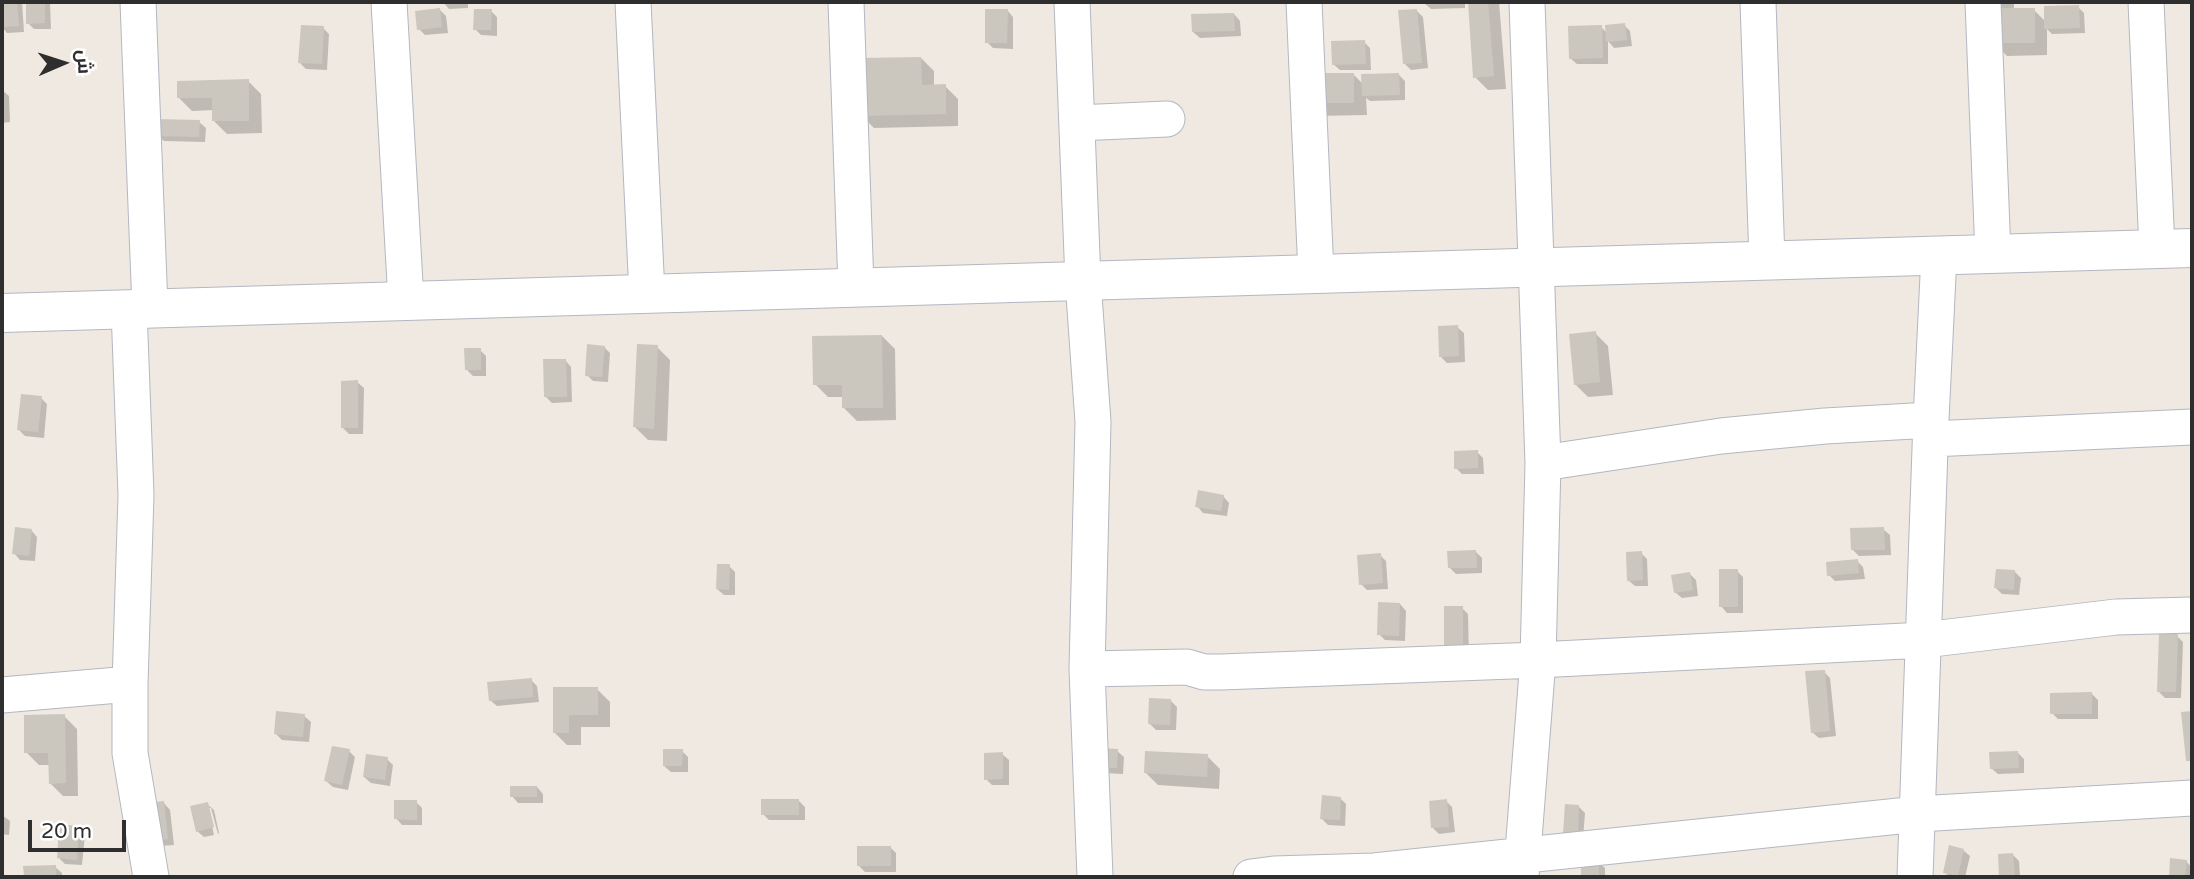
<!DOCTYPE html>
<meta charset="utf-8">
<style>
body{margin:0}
#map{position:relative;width:2194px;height:879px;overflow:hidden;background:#efe9e1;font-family:"Varela Round",Cairo,sans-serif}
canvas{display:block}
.frame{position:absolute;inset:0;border:4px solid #2e2e2e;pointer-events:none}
.north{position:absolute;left:28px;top:28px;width:70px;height:70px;-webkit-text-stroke:5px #fff;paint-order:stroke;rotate:87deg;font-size:19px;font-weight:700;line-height:28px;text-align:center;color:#2e2e2e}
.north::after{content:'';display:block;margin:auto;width:24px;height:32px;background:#2e2e2e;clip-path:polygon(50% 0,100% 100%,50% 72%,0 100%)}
.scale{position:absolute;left:28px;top:820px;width:98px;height:32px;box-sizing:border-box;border:4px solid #2e2e2e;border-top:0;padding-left:9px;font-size:21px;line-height:24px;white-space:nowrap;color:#2e2e2e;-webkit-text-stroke:5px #fff;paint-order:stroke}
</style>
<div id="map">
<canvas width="2194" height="879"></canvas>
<div class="frame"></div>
<div class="north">ش</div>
<div class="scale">20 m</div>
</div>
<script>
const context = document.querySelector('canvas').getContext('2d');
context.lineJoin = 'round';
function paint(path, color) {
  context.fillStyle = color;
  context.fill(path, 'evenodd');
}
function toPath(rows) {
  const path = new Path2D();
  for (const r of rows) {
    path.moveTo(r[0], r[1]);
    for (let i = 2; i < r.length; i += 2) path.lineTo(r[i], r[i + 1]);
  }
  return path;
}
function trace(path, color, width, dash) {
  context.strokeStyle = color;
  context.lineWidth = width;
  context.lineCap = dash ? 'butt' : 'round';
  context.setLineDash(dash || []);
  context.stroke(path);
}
paint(toPath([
 [2,2,22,2,24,32,7,33,2,27],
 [28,2,50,2,51,29,34,29,28,23],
 [443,2,468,2,468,8,449,9],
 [1465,2,1465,8,1431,9,1424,3],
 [1470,2,1499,2,1506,89,1488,90,1475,77],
 [1991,2,2014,2,2014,10,2034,10,2046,22,2078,7,2084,13,2085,33,2052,34,2047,29,2047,55,2007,56,1994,43],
 [440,10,446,16,448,33,425,35,419,29],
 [1007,10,1013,17,1013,49,993,48,987,42],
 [491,11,497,17,497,36,481,35,475,29],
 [1417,11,1423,17,1428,68,1411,70,1404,63],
 [1234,14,1240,21,1241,36,1200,38,1193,32],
 [1624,25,1630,31,1632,46,1614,48,1608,41,1608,64,1577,64,1570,58,1601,27,1607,33],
 [323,28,329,34,327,70,306,69,300,63],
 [1364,42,1370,48,1371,70,1340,70,1333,64],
 [921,58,934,71,934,86,945,86,958,99,958,126,874,128,861,115],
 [1353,74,1363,84,1399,75,1405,81,1405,100,1370,101,1366,98,1367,115,1316,116,1303,103],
 [248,81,261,94,262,133,227,134,214,121,214,110,192,111,179,98],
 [2,90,9,96,10,122,2,123],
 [199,122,206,128,205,142,164,141,157,135],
 [1457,327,1464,333,1465,362,1447,363,1441,357],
 [1595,333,1608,346,1613,395,1588,397,1575,384],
 [882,336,895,349,896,420,857,421,844,408,843,397,828,397,815,384],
 [604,347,610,353,608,382,593,381,587,375],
 [657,347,670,360,667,441,648,440,635,427],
 [480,350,486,356,486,376,473,376,467,370],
 [565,360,571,367,572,402,552,403,546,397],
 [357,382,364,388,363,434,349,434,343,428],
 [41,398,47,404,44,438,25,436,19,430],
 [1477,452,1483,458,1484,474,1462,474,1456,468],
 [1223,496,1229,503,1227,516,1203,513,1197,506],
 [1883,529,1890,535,1891,555,1859,556,1853,550],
 [31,530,37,537,35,561,20,560,14,553],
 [1476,552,1482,558,1482,573,1456,574,1450,568],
 [1641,553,1647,559,1648,586,1635,586,1628,580],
 [1380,555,1386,561,1388,589,1367,590,1361,584],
 [1857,561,1863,567,1865,579,1835,581,1829,575],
 [729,566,735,572,735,595,724,595,717,589],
 [1737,571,1743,577,1743,613,1727,613,1721,606],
 [2015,572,2021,578,2019,595,2002,594,1996,588],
 [1690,574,1696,580,1698,596,1682,598,1675,592],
 [1400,604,1406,611,1405,641,1385,640,1379,634],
 [1462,608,1468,614,1469,659,1452,659],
 [2177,636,2183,642,2181,698,2165,698,2159,692],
 [1824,672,1830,678,1836,736,1819,738,1812,732],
 [531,680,537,686,539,702,497,706,490,700],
 [555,689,597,689,610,702,610,727,581,727,581,745,567,745,554,732],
 [2092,694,2098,700,2098,719,2058,719,2052,713],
 [1171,701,1177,707,1176,730,1156,730,1149,723],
 [64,716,77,729,78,796,63,796,50,783,50,765,39,765,26,752],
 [304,716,311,722,309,742,282,740,276,734],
 [349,751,355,757,348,790,333,787,326,781],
 [682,751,688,757,688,772,671,772,664,766],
 [1117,751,1124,757,1123,774,1105,773],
 [2018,753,2024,759,2024,773,1998,774,1991,768],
 [1002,754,1009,760,1009,785,992,785,986,779],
 [1207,756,1220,769,1219,789,1158,785,1145,772],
 [387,759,393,765,390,786,371,783,364,777],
 [537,787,543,794,543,803,518,803,512,796],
 [1340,798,1346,804,1345,826,1328,825,1322,819],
 [799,801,805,807,805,820,769,820,763,814],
 [1446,801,1452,807,1455,832,1439,834,1433,828],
 [416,802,422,808,422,825,402,825,396,818],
 [164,803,170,810,174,845,160,846],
 [207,804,214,810,219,833,218,834,211,808,208,808,214,835,204,837,197,831],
 [1579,807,1585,813,1583,839,1571,838,1565,832],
 [2,815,10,821,9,835,2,834],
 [78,828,85,834,82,865,65,864,59,858],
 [890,847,896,853,896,872,865,872,859,866],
 [1963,850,1970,856,1965,877,1949,877,1945,872],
 [2013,855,2019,861,2020,877,2001,877,2000,856],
 [2172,860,2186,861,2192,868,2191,877,2170,877],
 [1583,861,1598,862,1605,868,1605,877,1583,877],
 [25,867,55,867,62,873,62,877,26,877]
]), '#0003');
paint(toPath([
 [2,2,17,2,19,26,2,27],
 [26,2,45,2,45,23,26,24],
 [1468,2,1488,2,1494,76,1473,78],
 [2079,5,2080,28,2044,29,2044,6],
 [440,8,442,27,417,30,415,11],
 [1991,8,2035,8,2035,43,1992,43],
 [474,9,492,9,491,30,473,30],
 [985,9,1008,9,1007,43,985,43],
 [1417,9,1422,63,1403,64,1398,10],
 [1234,13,1235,31,1192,32,1191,14],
 [1625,23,1627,40,1606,42,1605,25],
 [301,25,324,26,322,64,298,63],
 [1602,25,1603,58,1569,59,1568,26],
 [1365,40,1366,64,1332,65,1331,41],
 [921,57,922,85,946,84,946,114,859,116,858,58],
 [1301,73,1354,73,1354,103,1301,103],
 [1399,73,1400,95,1362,96,1361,74],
 [249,79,249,121,212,121,212,98,177,98,177,81],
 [156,119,200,120,199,137,156,136],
 [1458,325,1459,356,1439,357,1438,326],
 [1596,331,1600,382,1574,385,1569,334],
 [882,335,883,408,842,408,842,385,813,385,812,336],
 [587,344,605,346,602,377,585,376],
 [637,344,658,345,654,429,633,427],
 [464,348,481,348,481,370,465,370],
 [543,359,566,359,567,397,544,397],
 [358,380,358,428,341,428,341,381],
 [21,394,42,396,38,432,17,430],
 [1478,450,1478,468,1454,469,1454,451],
 [1198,490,1224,495,1221,511,1195,507],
 [15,527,32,529,29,556,12,554],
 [1884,527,1885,550,1851,550,1850,528],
 [1476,550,1477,568,1448,568,1447,551],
 [1642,551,1643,580,1627,581,1626,552],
 [1381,553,1383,583,1359,585,1357,555],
 [1858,559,1859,573,1827,576,1826,562],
 [717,564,730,564,729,590,716,589],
 [1719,569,1738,569,1738,607,1719,607],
 [1996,569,2015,570,2014,590,1994,588],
 [1690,572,1693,590,1674,593,1671,575],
 [1378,602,1400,603,1399,636,1377,635],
 [1444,606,1463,606,1463,654,1444,654],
 [2159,634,2178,634,2176,692,2157,692],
 [1825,670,1830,731,1811,733,1805,671],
 [532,678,533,697,489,701,487,682],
 [553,687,598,687,598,715,569,715,569,733,553,733],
 [2092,692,2092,714,2050,714,2050,693],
 [1149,698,1171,699,1170,725,1148,724],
 [276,711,305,714,303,737,274,734],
 [2192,711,2192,761,2186,761,2181,712],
 [65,714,66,783,49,784,48,753,24,753,24,715],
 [332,746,350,749,342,785,324,781],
 [1099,748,1118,749,1117,768,1097,768],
 [663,749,683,749,682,766,663,766],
 [1145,751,1208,754,1207,777,1144,773],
 [2018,751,2019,768,1990,769,1989,752],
 [1003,752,1003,779,984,780,984,753],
 [366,754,388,757,385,780,363,777],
 [510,786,537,786,537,797,510,797],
 [1322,795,1341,797,1340,820,1320,819],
 [761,799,799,799,799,815,761,815],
 [1447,799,1449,827,1431,828,1429,801],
 [394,800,417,800,417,820,394,819],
 [164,801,168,839,152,841,147,803],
 [208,802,214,827,196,832,190,806],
 [1565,804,1579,805,1578,833,1563,833],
 [59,824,79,826,77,860,57,858],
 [1949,845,1964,849,1958,876,1943,873],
 [857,846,891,846,891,866,857,866],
 [2013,853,2015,877,1999,877,1998,854],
 [2170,858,2187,860,2185,877,2169,877],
 [1581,860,1599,860,1599,877,1581,877],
 [56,865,56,877,24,877,23,866]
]), '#cbc7bf');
const street = toPath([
 [138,2,150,308],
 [389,2,406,301],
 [633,2,647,294],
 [846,2,856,287],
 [1072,2,1083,281,1093,422,1087,669,1095,877],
 [1304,2,1316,274],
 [1758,2,1767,260],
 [1983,2,1993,254],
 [2146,2,2157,249],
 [1077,123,1167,119],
 [129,309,136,495,130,684,130,753,151,877],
 [1931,439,2192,427],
 [1543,463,1721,436,1825,426,1931,420],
 [1087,669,1187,667,1204,672,1221,672,1538,660,1924,640,2116,617,2192,615],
 [2,695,130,684],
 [1251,877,1274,874,1374,871,1918,814,2192,798],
 [1521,877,1538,660,1543,463,1527,2],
 [1915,877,1931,420,1939,255]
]);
const secondary = toPath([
 [2,313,2192,248]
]);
trace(street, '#b4b7c1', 37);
trace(secondary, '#b4b7c1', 40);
trace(street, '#fff', 35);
trace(secondary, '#fff', 38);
</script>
